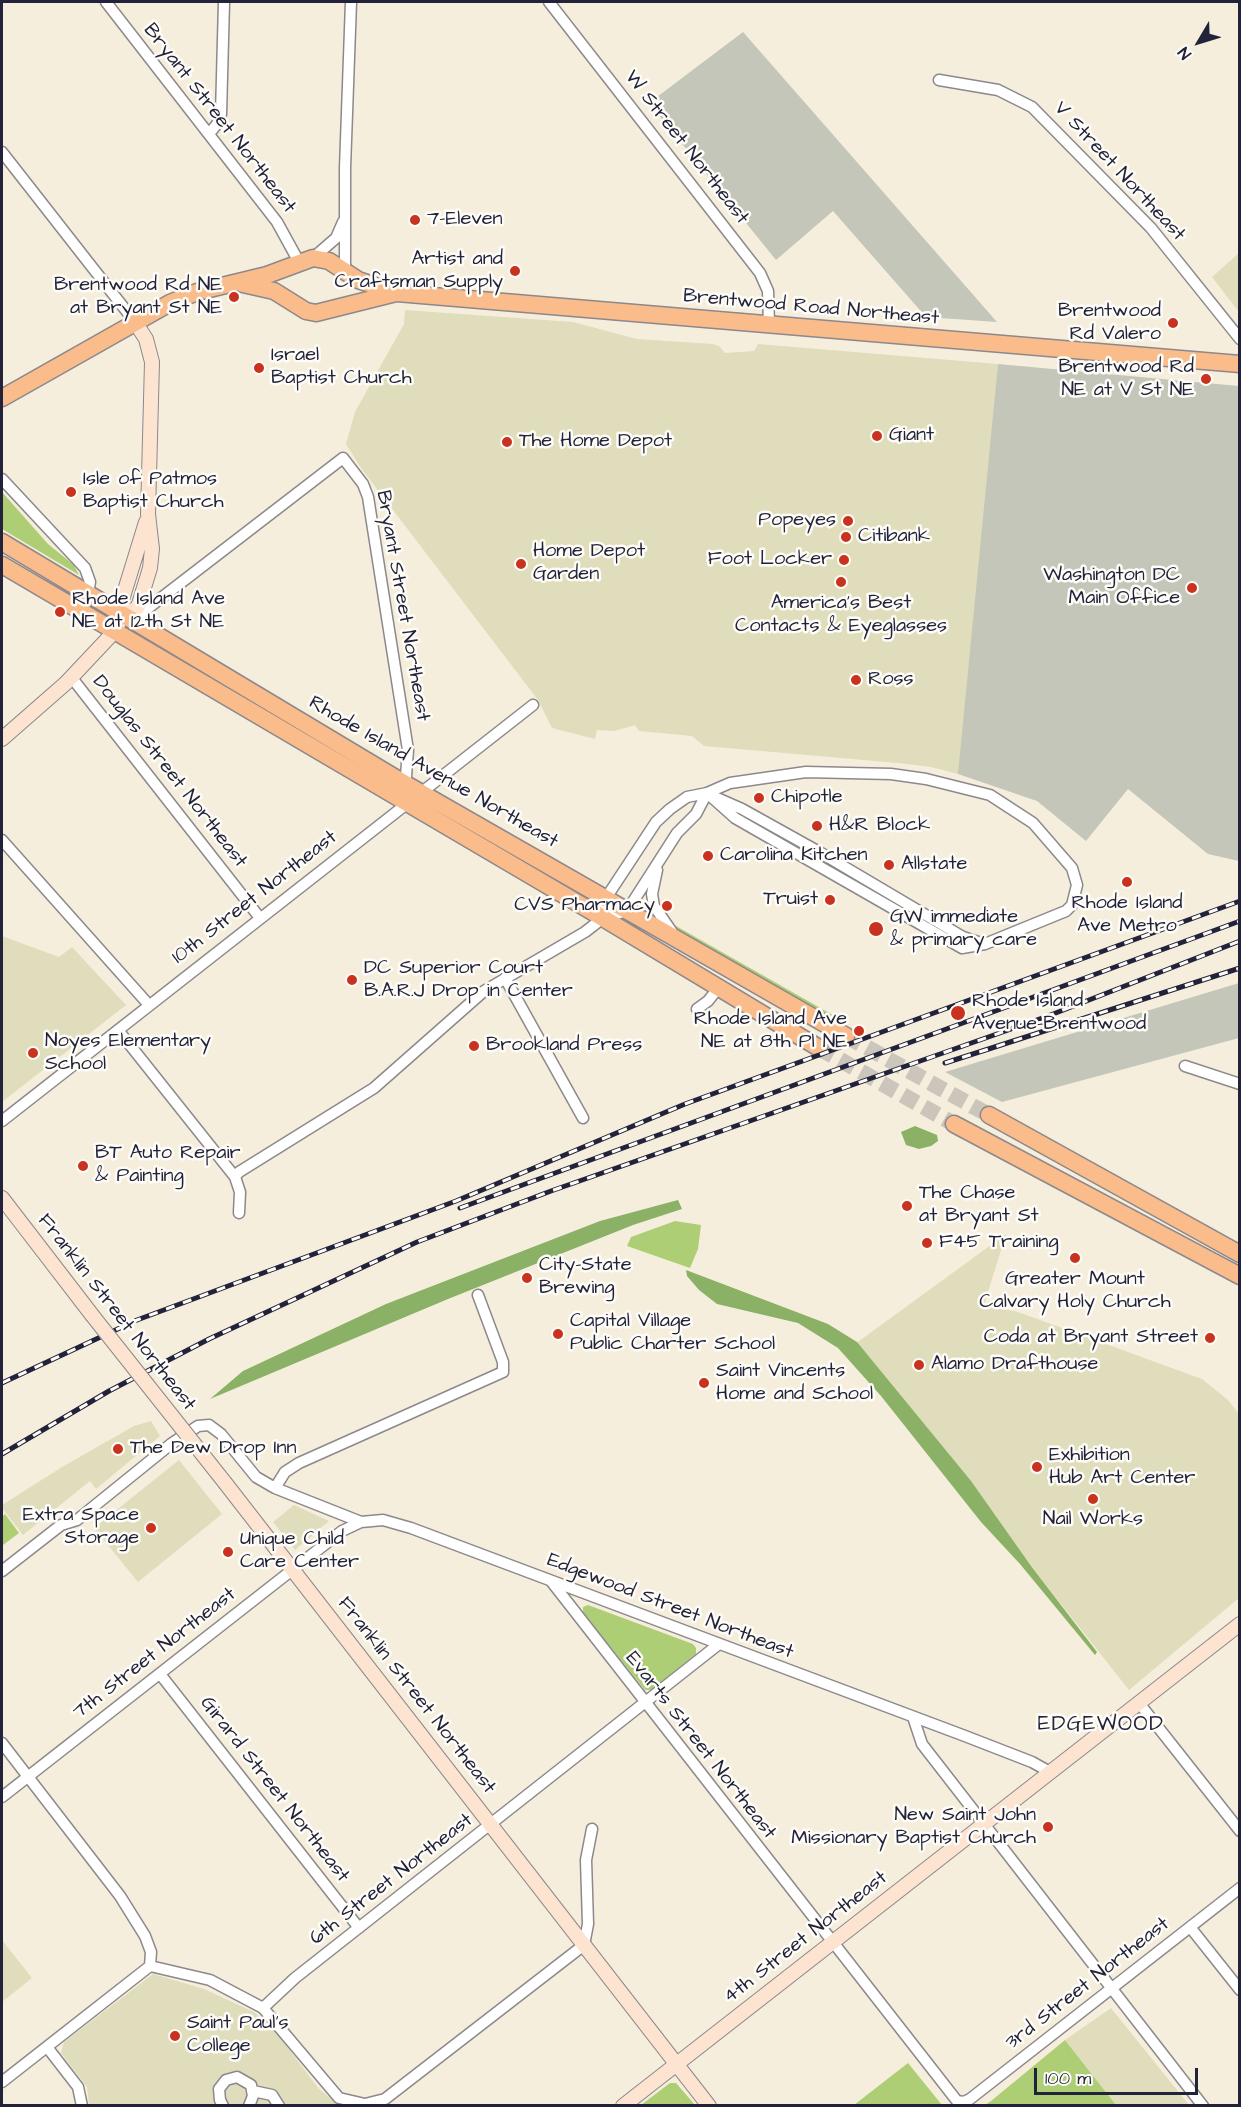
<!DOCTYPE html>
<meta charset="utf-8">
<style>
body{margin:0}
#map{position:relative;width:1241px;height:2107px;overflow:hidden;background:#f6eedc;font-family:"Architects Daughter",sans-serif}
canvas{display:block}
.frame{position:absolute;inset:0;border:3px solid #22223b;pointer-events:none}
.north{position:absolute;left:1169px;top:12px;width:60px;height:60px;-webkit-text-stroke:4px #fdfcf7;paint-order:stroke;rotate:232deg;font-size:16px;font-weight:700;line-height:24px;text-align:center;color:#22223b}
.north::after{content:'';display:block;margin:auto;width:21px;height:27px;background:#22223b;clip-path:polygon(50% 0,100% 100%,50% 72%,0 100%)}
.scale{position:absolute;left:1034px;top:2068px;width:164px;height:27px;box-sizing:border-box;border:3px solid #22223b;border-top:0;padding-left:8px;font-size:18px;line-height:21px;white-space:nowrap;color:#22223b;-webkit-text-stroke:4px #fdfcf7;paint-order:stroke}
</style>
<div id="map">
<canvas width="1241" height="2107"></canvas>
<div class="frame"></div>
<div class="north">N</div>
<div class="scale">100 m</div>
</div>
<script>
const context = document.querySelector('canvas').getContext('2d');
context.lineJoin = 'round';
function paint(path, color) {
  context.fillStyle = color;
  context.fill(path, 'evenodd');
}
function toPath(rows) {
  const path = new Path2D();
  for (const r of rows) {
    path.moveTo(r[0], r[1]);
    for (let i = 2; i < r.length; i += 2) path.lineTo(r[i], r[i + 1]);
  }
  return path;
}
function trace(path, color, width, dash) {
  context.strokeStyle = color;
  context.lineWidth = width;
  context.lineCap = dash ? 'butt' : 'round';
  context.setLineDash(dash || []);
  context.stroke(path);
}
function drawText(font, color, halo, rows, align = 'center') {
  context.font = font + ' "Architects Daughter",sans-serif';
  context.lineWidth = 5;
  context.setLineDash([]);
  context.textBaseline = 'middle';
  context.strokeStyle = halo;
  context.fillStyle = color;
  for (const [text, x, y, turn = 0] of rows) {
    context.save();
    context.translate(x, y);
    context.rotate((+turn || 0) * Math.PI / 180);
    context.textAlign = isNaN(turn) ? turn : align;
    if (halo) context.strokeText(text, 0, 0);
    context.fillText(text, 0, 0);
    context.restore();
  }
}
paint(toPath([
 [1239,253,1239,312,1212,277],
 [405,310,573,322,637,339,713,344,719,346,725,353,754,351,758,344,998,364,964,771,958,774,931,767,898,763,704,746,692,736,639,731,635,725,614,731,597,730,595,739,552,728,538,700,361,468,346,444,355,412,404,324],
 [2,936,59,957,72,947,126,1005,2,1102],
 [1006,1234,984,1305,1018,1312,1202,1379,1228,1400,1239,1414,1239,1598,1129,1690,855,1344],
 [151,1421,160,1436,96,1489,90,1481,23,1535,2,1508,2,1505,62,1467,134,1426],
 [179,1460,222,1514,138,1582,94,1528],
 [294,1505,329,1521,295,1550,273,1522],
 [2,1940,32,1978,2,2002],
 [153,1974,204,1989,254,2012,275,2031,319,2089,339,2105,89,2105,87,2087,61,2053,64,2042],
 [1111,2008,1189,2105,1116,2105,1065,2040]
]), '#dfddbb');
paint(toPath([
 [743,32,997,322,926,317,833,211,776,260,649,103],
 [998,364,1239,386,1239,861,1208,854,1128,789,1086,841,1037,801,958,774],
 [1239,983,1239,1038,1002,1102,945,1072]
]), '#c3c6b9');
paint(toPath([
 [2,492,48,544,74,565,79,575,2,529],
 [676,926,838,1018,836,1020,675,930],
 [675,1221,701,1225,698,1249,690,1268,627,1246,631,1237],
 [5,1514,19,1533,3,1545,2,1517],
 [588,1605,693,1644,696,1648,696,1654,651,1690,645,1690,583,1613,583,1607],
 [1065,2040,1116,2105,985,2105,991,2101],
 [908,2063,942,2105,854,2105],
 [670,2083,676,2083,695,2105,641,2105]
]), '#aece75');
paint(toPath([
 [915,1126,937,1135,938,1141,931,1146,919,1149,906,1145,901,1132],
 [678,1200,682,1209,633,1225,448,1299,210,1399,243,1371,386,1304,600,1221],
 [686,1270,828,1324,857,1342,971,1481,1031,1566,1097,1652,1095,1655,1020,1564,981,1522,881,1396,838,1348,798,1323,717,1304,699,1290,687,1276]
]), '#8ab166');
trace(toPath([
 [846,1036,989,1115],
 [819,1048,954,1124]
]), '#ccc5bc', 16, [16, 8]);
const street = toPath([
 [106,2,277,222,299,262],
 [549,2,760,273,768,291,769,326],
 [939,80,998,90,1032,107,1151,228,1240,339],
 [209,134,217,124,221,114,224,2],
 [2,152,135,322],
 [313,258,336,238,343,222],
 [345,272,345,168,351,2],
 [2,479,85,568,90,582,88,594],
 [130,622,343,458,363,484,368,497,408,750,405,789],
 [72,678,260,918],
 [717,798,742,809,821,853,963,937,984,944],
 [2,840,149,1005],
 [657,870,652,894,654,906,672,932],
 [603,918,606,898,656,822,670,809,687,797,707,793,730,783,806,772,891,774,926,779,990,795,1033,823,1072,868,1077,885,1072,905,1066,911,985,944,962,948,735,818,707,793],
 [505,978,583,1118],
 [697,1009,708,1001,719,987],
 [118,1030,235,1177,240,1192,239,1213],
 [1185,1066,1240,1084],
 [2,1121,533,705],
 [235,1177,239,1172,374,1088,484,991,585,932,603,918,627,911,677,833,696,814,707,793],
 [275,1488,285,1472,299,1463,503,1372,503,1362,478,1295],
 [2,1571,61,1525,77,1520,171,1444,198,1426,209,1425,221,1434,256,1477,275,1488,361,1522,383,1520,411,1528,965,1736,1032,1762,1050,1772],
 [551,1581,957,2101,964,2102,970,2099,1240,1888],
 [160,1674,359,1928],
 [1139,1703,1240,1831],
 [913,1717,922,1744,1203,2106],
 [2,1743,120,1896,145,1936,151,1952,150,1966,2,2082],
 [2,1797,342,1531,361,1522],
 [1190,1927,1240,1990],
 [150,1966,210,1980,263,2008,295,1978,719,1644],
 [263,2008,339,2098,365,2104,385,2099,584,1945,588,1924,586,1860,592,1829],
 [47,2047,78,2087,82,2106],
 [253,2091,272,2095,279,2106],
 [223,2106,220,2100,219,2089,226,2080,237,2077,251,2085,253,2096,249,2106]
]);
const secondary = toPath([
 [123,615,137,608,139,604,150,568,152,549,148,514,152,362,146,339,135,322],
 [2,739,66,683,114,632,123,615,122,600,146,522],
 [2,1198,92,1315],
 [226,1484,709,2106],
 [623,2106,1240,1624]
]);
const primary = toPath([
 [243,284,274,291,306,311,316,313,396,293],
 [2,398,170,303,197,292,267,275,313,258,329,261,358,280,397,293,1240,364],
 [2,542,404,783,846,1036],
 [2,565,603,918,819,1048],
 [989,1115,1240,1254],
 [954,1124,1240,1276]
]);
trace(street, '#8c888c', 13);
trace(secondary, '#8c888c', 16);
trace(primary, '#8c888c', 19);
trace(street, '#fff', 10);
trace(secondary, '#fde4d1', 14);
trace(primary, '#fabc8b', 16);
const rail = toPath([
 [945,1063,1240,968],
 [460,1208,1240,921],
 [2,1383,137,1320,456,1201,685,1104,1240,901],
 [2,1454,109,1391,209,1339,417,1242,551,1191,1048,1016,1240,941]
]);
trace(rail, '#22223b', 5);
trace(rail, '#fdfcf7', 3, [9]);
const secondaryBridge = toPath([
 [92,1315,226,1484]
]);
trace(secondaryBridge, '#8c888c', 16, []);
trace(secondaryBridge, '#fde4d1', 14);
for (const [x, y, r, color] of [
 [415,220,6,"#c8321e"],
 [515,271,6,"#c8321e"],
 [234,297,6,"#c8321e"],
 [1173,323,6,"#c8321e"],
 [259,368,6,"#c8321e"],
 [1206,379,6,"#c8321e"],
 [877,436,6,"#c8321e"],
 [507,442,6,"#c8321e"],
 [71,492,6,"#c8321e"],
 [848,521,6,"#c8321e"],
 [846,537,6,"#c8321e"],
 [844,560,6,"#c8321e"],
 [521,564,6,"#c8321e"],
 [841,582,6,"#c8321e"],
 [1192,588,6,"#c8321e"],
 [60,612,6,"#c8321e"],
 [856,680,6,"#c8321e"],
 [759,798,6,"#c8321e"],
 [817,826,6,"#c8321e"],
 [708,856,6,"#c8321e"],
 [889,865,6,"#c8321e"],
 [1127,882,6,"#c8321e"],
 [830,900,6,"#c8321e"],
 [667,906,6,"#c8321e"],
 [876,929,8,"#c8321e"],
 [352,980,6,"#c8321e"],
 [958,1013,8,"#c8321e"],
 [859,1031,6,"#c8321e"],
 [474,1046,6,"#c8321e"],
 [33,1053,6,"#c8321e"],
 [83,1166,6,"#c8321e"],
 [907,1206,6,"#c8321e"],
 [927,1243,6,"#c8321e"],
 [1075,1258,6,"#c8321e"],
 [527,1278,6,"#c8321e"],
 [558,1334,6,"#c8321e"],
 [1210,1338,6,"#c8321e"],
 [919,1365,6,"#c8321e"],
 [704,1383,6,"#c8321e"],
 [118,1449,6,"#c8321e"],
 [1037,1467,6,"#c8321e"],
 [1093,1499,6,"#c8321e"],
 [151,1528,6,"#c8321e"],
 [228,1552,6,"#c8321e"],
 [1048,1827,6,"#c8321e"],
 [175,2036,6,"#c8321e"]
]) {
  const dot = new Path2D();
  dot.arc(x, y, r, 0, 2 * Math.PI);
  context.fillStyle = color;
  context.fill(dot);
  trace(dot, '#fdfcf7', 2);
}
drawText('20px', '#22223b', '#fdfcf7', [
 ["Bryant Street Northeast",219,119,52],
 ["W Street Northeast",686,148,52],
 ["V Street Northeast",1119,172,47],
 ["Brentwood Road Northeast",811,308,5],
 ["Bryant Street Northeast",402,606,80],
 ["Douglas Street Northeast",169,772,52],
 ["Rhode Island Avenue Northeast",433,773,30],
 ["10th Street Northeast",255,898,-38],
 ["Franklin Street Northeast",116,1313,52],
 ["Edgewood Street Northeast",670,1607,21],
 ["7th Street Northeast",155,1654,-38],
 ["Franklin Street Northeast",416,1696,52],
 ["Evarts Street Northeast",700,1746,52],
 ["Girard Street Northeast",274,1790,52],
 ["6th Street Northeast",392,1880,-38],
 ["4th Street Northeast",806,1938,-38],
 ["3rd Street Northeast",1088,1984,-38]
]);
drawText('20px', '#22223b', '#fdfcf7', [
 ["7-Eleven",427,220],
 ["Artist and",503,260,"right"],
 ["Craftsman Supply",503,283,"right"],
 ["Brentwood Rd NE",222,286,"right"],
 ["at Bryant St NE",222,309,"right"],
 ["Brentwood",1161,312,"right"],
 ["Rd Valero",1161,335,"right"],
 ["Israel",271,356],
 ["Baptist Church",271,379],
 ["Brentwood Rd",1194,368,"right"],
 ["NE at V St NE",1194,391,"right"],
 ["Giant",889,436],
 ["The Home Depot",519,442],
 ["Isle of Patmos",83,480],
 ["Baptist Church",83,503],
 ["Popeyes",836,521,"right"],
 ["Citibank",858,537],
 ["Home Depot",533,552],
 ["Garden",533,575],
 ["Foot Locker",832,560,"right"],
 ["Washington DC",1180,576,"right"],
 ["Main Office",1180,599,"right"],
 ["Rhode Island Ave",72,600],
 ["NE at 12th St NE",72,623],
 ["America's Best",841,604,"center"],
 ["Contacts & Eyeglasses",841,627,"center"],
 ["Ross",868,680],
 ["Chipotle",771,798],
 ["H&R Block",829,826],
 ["Carolina Kitchen",720,856],
 ["Allstate",901,865],
 ["Truist",818,900,"right"],
 ["Rhode Island",1127,904,"center"],
 ["Ave Metro",1127,927,"center"],
 ["CVS Pharmacy",655,906,"right"],
 ["GW immediate",890,918],
 ["& primary care",890,941],
 ["DC Superior Court",364,969],
 ["B.A.R.J Drop in Center",364,992],
 ["Rhode Island",972,1002],
 ["Avenue–Brentwood",972,1025],
 ["Rhode Island Ave",847,1020,"right"],
 ["NE at 8th Pl NE",847,1043,"right"],
 ["Noyes Elementary",45,1042],
 ["School",45,1065],
 ["Brookland Press",486,1046],
 ["BT Auto Repair",95,1154],
 ["& Painting",95,1177],
 ["The Chase",919,1194],
 ["at Bryant St",919,1217],
 ["F45 Training",939,1243],
 ["City-State",539,1266],
 ["Brewing",539,1289],
 ["Greater Mount",1075,1280,"center"],
 ["Calvary Holy Church",1075,1303,"center"],
 ["Capital Village",570,1322],
 ["Public Charter School",570,1345],
 ["Coda at Bryant Street",1198,1338,"right"],
 ["Alamo Drafthouse",931,1365],
 ["Saint Vincents",716,1372],
 ["Home and School",716,1395],
 ["The Dew Drop Inn",130,1449],
 ["Exhibition",1049,1456],
 ["Hub Art Center",1049,1479],
 ["Extra Space",139,1516,"right"],
 ["Storage",139,1539,"right"],
 ["Nail Works",1093,1520,"center"],
 ["Unique Child",240,1540],
 ["Care Center",240,1563],
 ["New Saint John",1036,1816,"right"],
 ["Missionary Baptist Church",1036,1839,"right"],
 ["Saint Paul's",187,2024],
 ["College",187,2047]
], 'left');
context.letterSpacing = '1.5px';
drawText('21px', '#22223b', '#fdfcf7', [
 ["EDGEWOOD",1101,1726]
]);
context.letterSpacing = '0px';
</script>
